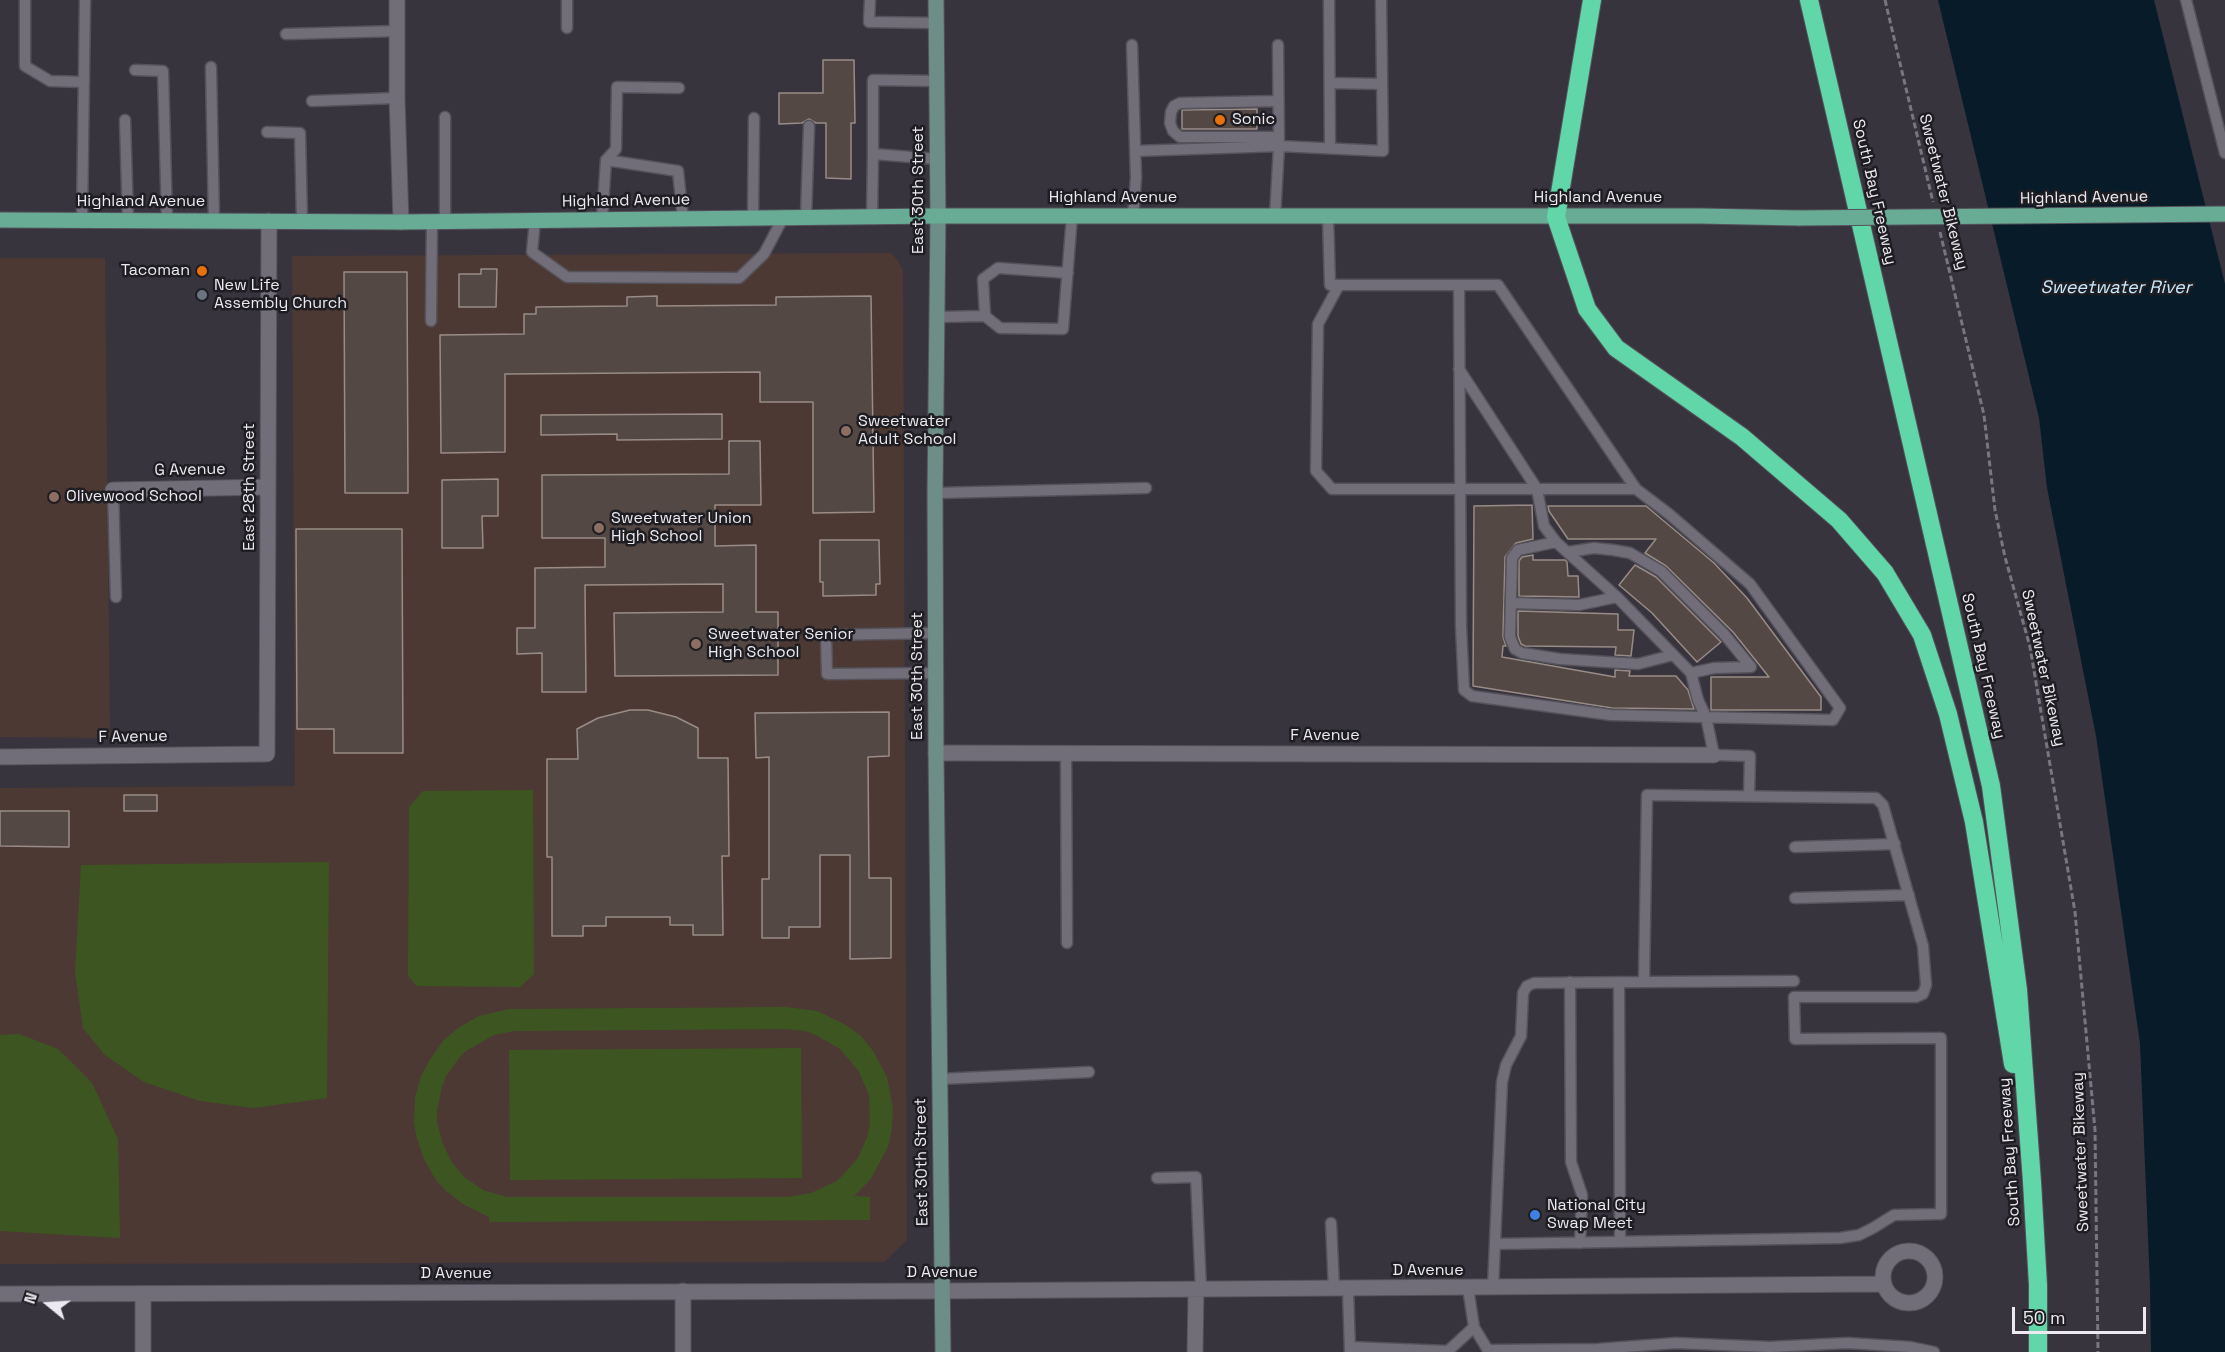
<!DOCTYPE html>
<style>
body{margin:0}
#map{position:relative;width:2225px;height:1352px;overflow:hidden;background:#38343e;font-family:"Space Grotesk",sans-serif}
canvas{display:block}
.north{position:absolute;left:18px;top:1274px;width:60px;height:60px;-webkit-text-stroke:4px #1e1d21;paint-order:stroke;rotate:288deg;font-size:16px;font-weight:700;line-height:24px;text-align:center;color:#eceaf0}
.north::after{content:'';display:block;margin:auto;width:21px;height:27px;background:#eceaf0;clip-path:polygon(50% 0,100% 100%,50% 72%,0 100%)}
.scale{position:absolute;left:2012px;top:1307px;width:134px;height:27px;box-sizing:border-box;border:3px solid #eceaf0;border-top:0;padding-left:8px;font-size:18px;line-height:21px;white-space:nowrap;color:#eceaf0;-webkit-text-stroke:4px #1e1d21;paint-order:stroke}
</style>
<div id="map">
<canvas width="2225" height="1352"></canvas>
<div class="north">N</div>
<div class="scale">50 m</div>
</div>
<script>
const context = document.querySelector('canvas').getContext('2d');
context.lineJoin = 'round';
function paint(path, color) {
  context.fillStyle = color;
  context.fill(path, 'evenodd');
}
function toPath(rows) {
  const path = new Path2D();
  for (const r of rows) {
    if (r.length === 3) {
      path.moveTo(r[0] + r[2], r[1]);
      path.arc(r[0], r[1], r[2], 0, 2 * Math.PI);
      continue;
    }
    path.moveTo(r[0], r[1]);
    for (let i = 2; i < r.length; i += 2) path.lineTo(r[i], r[i + 1]);
  }
  return path;
}
function trace(path, color, width, dash) {
  context.strokeStyle = color;
  context.lineWidth = width;
  context.lineCap = dash ? 'butt' : 'round';
  context.setLineDash(dash || []);
  context.stroke(path);
}
function drawText(font, color, halo, rows, align = 'center') {
  context.font = font + ' "Space Grotesk",sans-serif';
  context.lineWidth = 5;
  context.setLineDash([]);
  context.textBaseline = 'middle';
  context.strokeStyle = halo;
  context.fillStyle = color;
  for (const [text, x, y, turn = 0] of rows) {
    context.save();
    context.translate(x, y);
    context.rotate((+turn || 0) * Math.PI / 180);
    context.textAlign = isNaN(turn) ? turn : align;
    if (halo) context.strokeText(text, 0, 0);
    context.fillText(text, 0, 0);
    context.restore();
  }
}
paint(toPath([
 [890,253,896,258,903,270,907,1240,884,1262,0,1264,0,788,295,786,292,256],
 [0,258,105,258,110,738,0,737]
]), '#4c3933');
paint(toPath([
 [533,790,534,974,520,987,417,986,408,976,409,807,423,791],
 [329,862,327,1098,253,1108,200,1101,144,1082,105,1055,83,1028,75,972,81,865],
 [786,1007,817,1011,846,1025,861,1036,873,1051,887,1077,893,1108,892,1128,888,1147,870,1180,854,1196,870,1197,870,1220,489,1222,489,1217,463,1204,445,1190,436,1180,424,1159,416,1135,414,1123,415,1098,421,1076,431,1058,443,1041,458,1028,479,1016,509,1009],
 [786,1029,805,1031,816,1035,840,1049,858,1070,869,1095,870,1124,867,1137,858,1158,843,1175,835,1182,811,1193,788,1197,507,1197,483,1190,464,1177,451,1161,442,1142,437,1121,437,1110,442,1087,446,1076,459,1058,466,1051,494,1035,514,1031],
 [19,1034,58,1049,92,1083,118,1139,120,1238,0,1231,0,1035],
 [801,1048,802,1178,510,1180,509,1050]
]), '#3d5621');
paint(toPath([
 [1938,0,2154,0,2225,284,2225,1352,2151,1352,2150,1286,2140,1044,2096,736,2047,488,2039,418]
]), '#071c28');
const building = toPath([
 [823,60,854,60,855,123,851,123,851,179,826,178,826,123,816,123,809,119,802,123,779,124,779,93,823,93,823,60],
 [1257,109,1257,129,1182,129,1182,110,1257,109],
 [481,269,497,269,496,307,459,307,459,274,481,274,481,269],
 [344,272,407,272,408,493,345,493,344,272],
 [657,296,657,306,776,305,776,297,871,296,874,512,813,513,813,402,760,402,760,372,505,374,505,452,441,453,440,335,524,334,524,314,536,314,536,307,627,306,627,297,657,296],
 [722,414,722,439,617,440,617,434,541,435,541,415,722,414],
 [729,441,760,441,761,505,715,505,715,546,756,545,756,612,778,612,778,675,615,676,614,613,723,612,723,584,585,585,586,692,542,692,542,653,517,654,517,628,535,628,535,568,605,567,605,538,542,538,542,475,729,474,729,441],
 [498,479,498,516,482,516,483,548,442,548,442,480,498,479],
 [1532,505,1533,539,1516,543,1505,557,1503,637,1506,646,1503,646,1502,657,1615,677,1615,670,1630,671,1629,676,1676,676,1688,690,1694,709,1612,708,1473,686,1474,506,1532,505],
 [1548,506,1646,506,1714,563,1747,598,1821,697,1821,710,1711,710,1711,677,1769,677,1733,632,1666,566,1645,553,1656,539,1568,539,1549,511,1548,506],
 [296,529,402,529,403,753,334,753,334,729,297,729,296,529],
 [820,540,879,540,880,584,876,584,876,595,823,596,823,582,820,582,820,540],
 [1533,555,1533,560,1565,560,1567,562,1568,576,1578,576,1579,597,1519,596,1519,561,1522,557,1533,555],
 [1635,565,1656,577,1721,642,1697,662,1652,613,1619,585,1635,565],
 [1518,611,1618,614,1618,630,1634,630,1631,656,1615,655,1616,647,1525,646,1521,644,1518,636,1518,611],
 [630,710,648,710,676,717,698,728,698,758,728,758,729,856,722,856,723,935,693,935,693,925,670,925,670,917,606,917,606,926,583,926,583,936,552,936,552,857,547,857,547,759,578,759,577,729,598,718,630,710],
 [889,712,889,756,868,757,869,878,891,878,891,958,850,959,850,855,820,855,820,927,789,927,789,938,762,938,762,879,769,879,769,757,756,758,755,713,889,712],
 [124,795,157,795,157,811,124,811,124,795],
 [0,811,69,811,69,847,0,846,0,811]
]);
paint(building, '#534844');
trace(building, '#998c87', 1.5);
const service = toPath([
 [25,0,25,66,50,81,84,82],
 [870,0,869,22,936,23],
 [1329,0,1330,148],
 [2186,0,2225,153],
 [567,28,567,0],
 [286,34,397,31],
 [1132,45,1136,178,1133,217],
 [211,67,214,221],
 [135,70,163,71,167,220],
 [937,81,873,80,873,154,937,159],
 [1330,83,1382,84],
 [312,101,397,98],
 [1278,101,1180,103,1174,106,1171,112,1170,123,1173,131,1180,137,1279,137],
 [125,120,128,220],
 [267,132,300,133,302,221],
 [1136,151,1279,146,1278,45],
 [606,160,616,149,617,87,679,88],
 [806,217,809,126],
 [872,217,873,154],
 [1275,217,1279,146,1383,151,1381,0],
 [1328,217,1330,285,1498,285,1636,489,1332,489,1316,471,1318,324,1339,285],
 [753,218,754,118],
 [602,219,606,160,678,171,683,219],
 [82,220,85,0],
 [535,220,532,252,567,277,739,278,764,254,783,218],
 [445,221,445,117],
 [1459,285,1461,626,1464,690,1472,696,1611,715,1833,720,1840,708,1750,584,1669,514,1636,489],
 [985,316,983,279,998,268,1068,273],
 [937,317,985,316,1000,328,1063,329,1072,216],
 [431,321,432,221],
 [1459,369,1537,489,1544,526,1556,542,1617,597,1691,673,1698,700,1706,717,1714,755,1750,756,1749,796],
 [113,490,116,597],
 [935,493,1146,488],
 [1556,542,1518,550,1512,558,1510,637,1515,649,1522,653,1560,659,1638,664,1673,655],
 [1568,552,1594,548,1613,550,1630,553,1661,571,1724,634,1751,667,1714,668,1691,673],
 [1511,603,1579,605,1617,597],
 [935,673,827,674,826,635,935,633],
 [1066,754,1067,943],
 [1795,847,1895,844],
 [1795,898,1909,895],
 [1570,982,1571,1162,1582,1195,1580,1243],
 [1619,982,1620,1242],
 [1644,982,1794,981],
 [939,1079,1089,1072],
 [1157,1178,1196,1177,1201,1290],
 [1331,1223,1334,1289],
 [1493,1288,1502,1082,1506,1065,1521,1036,1523,993,1527,986,1534,983,1644,982,1647,795,1876,798,1883,805,1923,946,1926,985,1923,994,1916,997,1794,997,1795,1039,1941,1038,1941,1214,1894,1215,1873,1228,1859,1235,1840,1238,1495,1244],
 [1348,1289,1350,1352],
 [1474,1327,1489,1352],
 [1350,1347,1447,1351],
 [1489,1350,1598,1349,1676,1343,1770,1347,1847,1343,1910,1347,1934,1352],
 [1447,1352,1474,1327,1468,1288]
]);
const minor = toPath([
 [397,0,397,98,401,222],
 [113,490,268,487],
 [936,753,1714,755],
 [0,757,267,754,269,221],
 [1909,1277,26],
 [683,1291,683,1352],
 [942,1291,1883,1284],
 [143,1352,143,1294],
 [1195,1352,1196,1290]
]);
const tertiary = toPath([
 [0,1294,942,1291]
]);
const secondary = toPath([
 [936,0,938,216,935,493,936,753,943,1352]
]);
const primary = toPath([
 [0,220,401,222,938,216,1700,216,1799,218]
]);
const motorway = toPath([
 [1592,0,1556,217,1587,309,1616,348,1742,437,1839,520,1885,573,1922,635,1948,714,1974,822,2013,1064],
 [1809,0,1991,786,2018,990,2032,1182,2038,1285,2038,1352]
]);
trace(service, '#54525a', 13);
trace(minor, '#54525a', 17);
trace(tertiary, '#54525a', 17);
trace(secondary, '#54525a', 17);
trace(primary, '#54525a', 17);
trace(motorway, '#54525a', 20);
trace(toPath([
 [1885,0,1933,202],
 [1940,232,1984,415,1995,510,2005,557,2030,647,2075,912,2095,1130,2098,1352]
]), '#79767e', 3, [6, 3]);
trace(service, '#726e79', 10);
trace(minor, '#726e79', 15);
trace(tertiary, '#726e79', 15);
trace(secondary, '#6d8d87', 15);
trace(primary, '#68ac95', 15);
trace(motorway, '#61d6a8', 18);
const primaryBridge = toPath([
 [1799,218,2225,214]
]);
trace(primaryBridge, '#54525a', 17, []);
trace(primaryBridge, '#68ac95', 15);
for (const [x, y, r, color] of [
 [1220,120,6,"#e8710a"],
 [202,271,6,"#e8710a"],
 [202,295,6,"#6b7280"],
 [846,431,6,"#8d6e63"],
 [54,497,6,"#8d6e63"],
 [599,528,6,"#8d6e63"],
 [696,644,6,"#8d6e63"],
 [1535,1215,6,"#3f7fe0"]
]) {
  const dot = new Path2D();
  dot.arc(x, y, r, 0, 2 * Math.PI);
  context.fillStyle = color;
  context.fill(dot);
  trace(dot, '#1e1d21', 2);
}
drawText('16px', '#eceaf0', '#1e1d21', [
 ["Sonic",1232,120],
 ["Tacoman",190,271,"right"],
 ["New Life",214,286],
 ["Assembly Church",214,304],
 ["Sweetwater",858,422],
 ["Adult School",858,440],
 ["Olivewood School",66,497],
 ["Sweetwater Union",611,519],
 ["High School",611,537],
 ["Sweetwater Senior",708,635],
 ["High School",708,653],
 ["National City",1547,1206],
 ["Swap Meet",1547,1224]
], 'left');
drawText('16px', '#eceaf0', '#1e1d21', [
 ["East 30th Street",919,190,-90],
 ["South Bay Freeway",1874,192,77],
 ["Sweetwater Bikeway",1943,192,76],
 ["Highland Avenue",1113,198],
 ["Highland Avenue",1598,198],
 ["Highland Avenue",2084,198,-1],
 ["Highland Avenue",626,201,-1],
 ["Highland Avenue",141,202],
 ["G Avenue",190,470,-1],
 ["East 28th Street",250,487,-90],
 ["South Bay Freeway",1983,666,77],
 ["Sweetwater Bikeway",2043,668,78],
 ["East 30th Street",918,676,-90],
 ["F Avenue",1325,736],
 ["F Avenue",133,737,-1],
 ["South Bay Freeway",2010,1152,-94],
 ["Sweetwater Bikeway",2081,1152,-92],
 ["East 30th Street",922,1162,-91],
 ["D Avenue",1428,1271],
 ["D Avenue",942,1273],
 ["D Avenue",456,1274]
]);
drawText('italic 18px', '#c6e9ff', '#1e1d21', [
 ["Sweetwater River",2116,288]
]);
</script>
